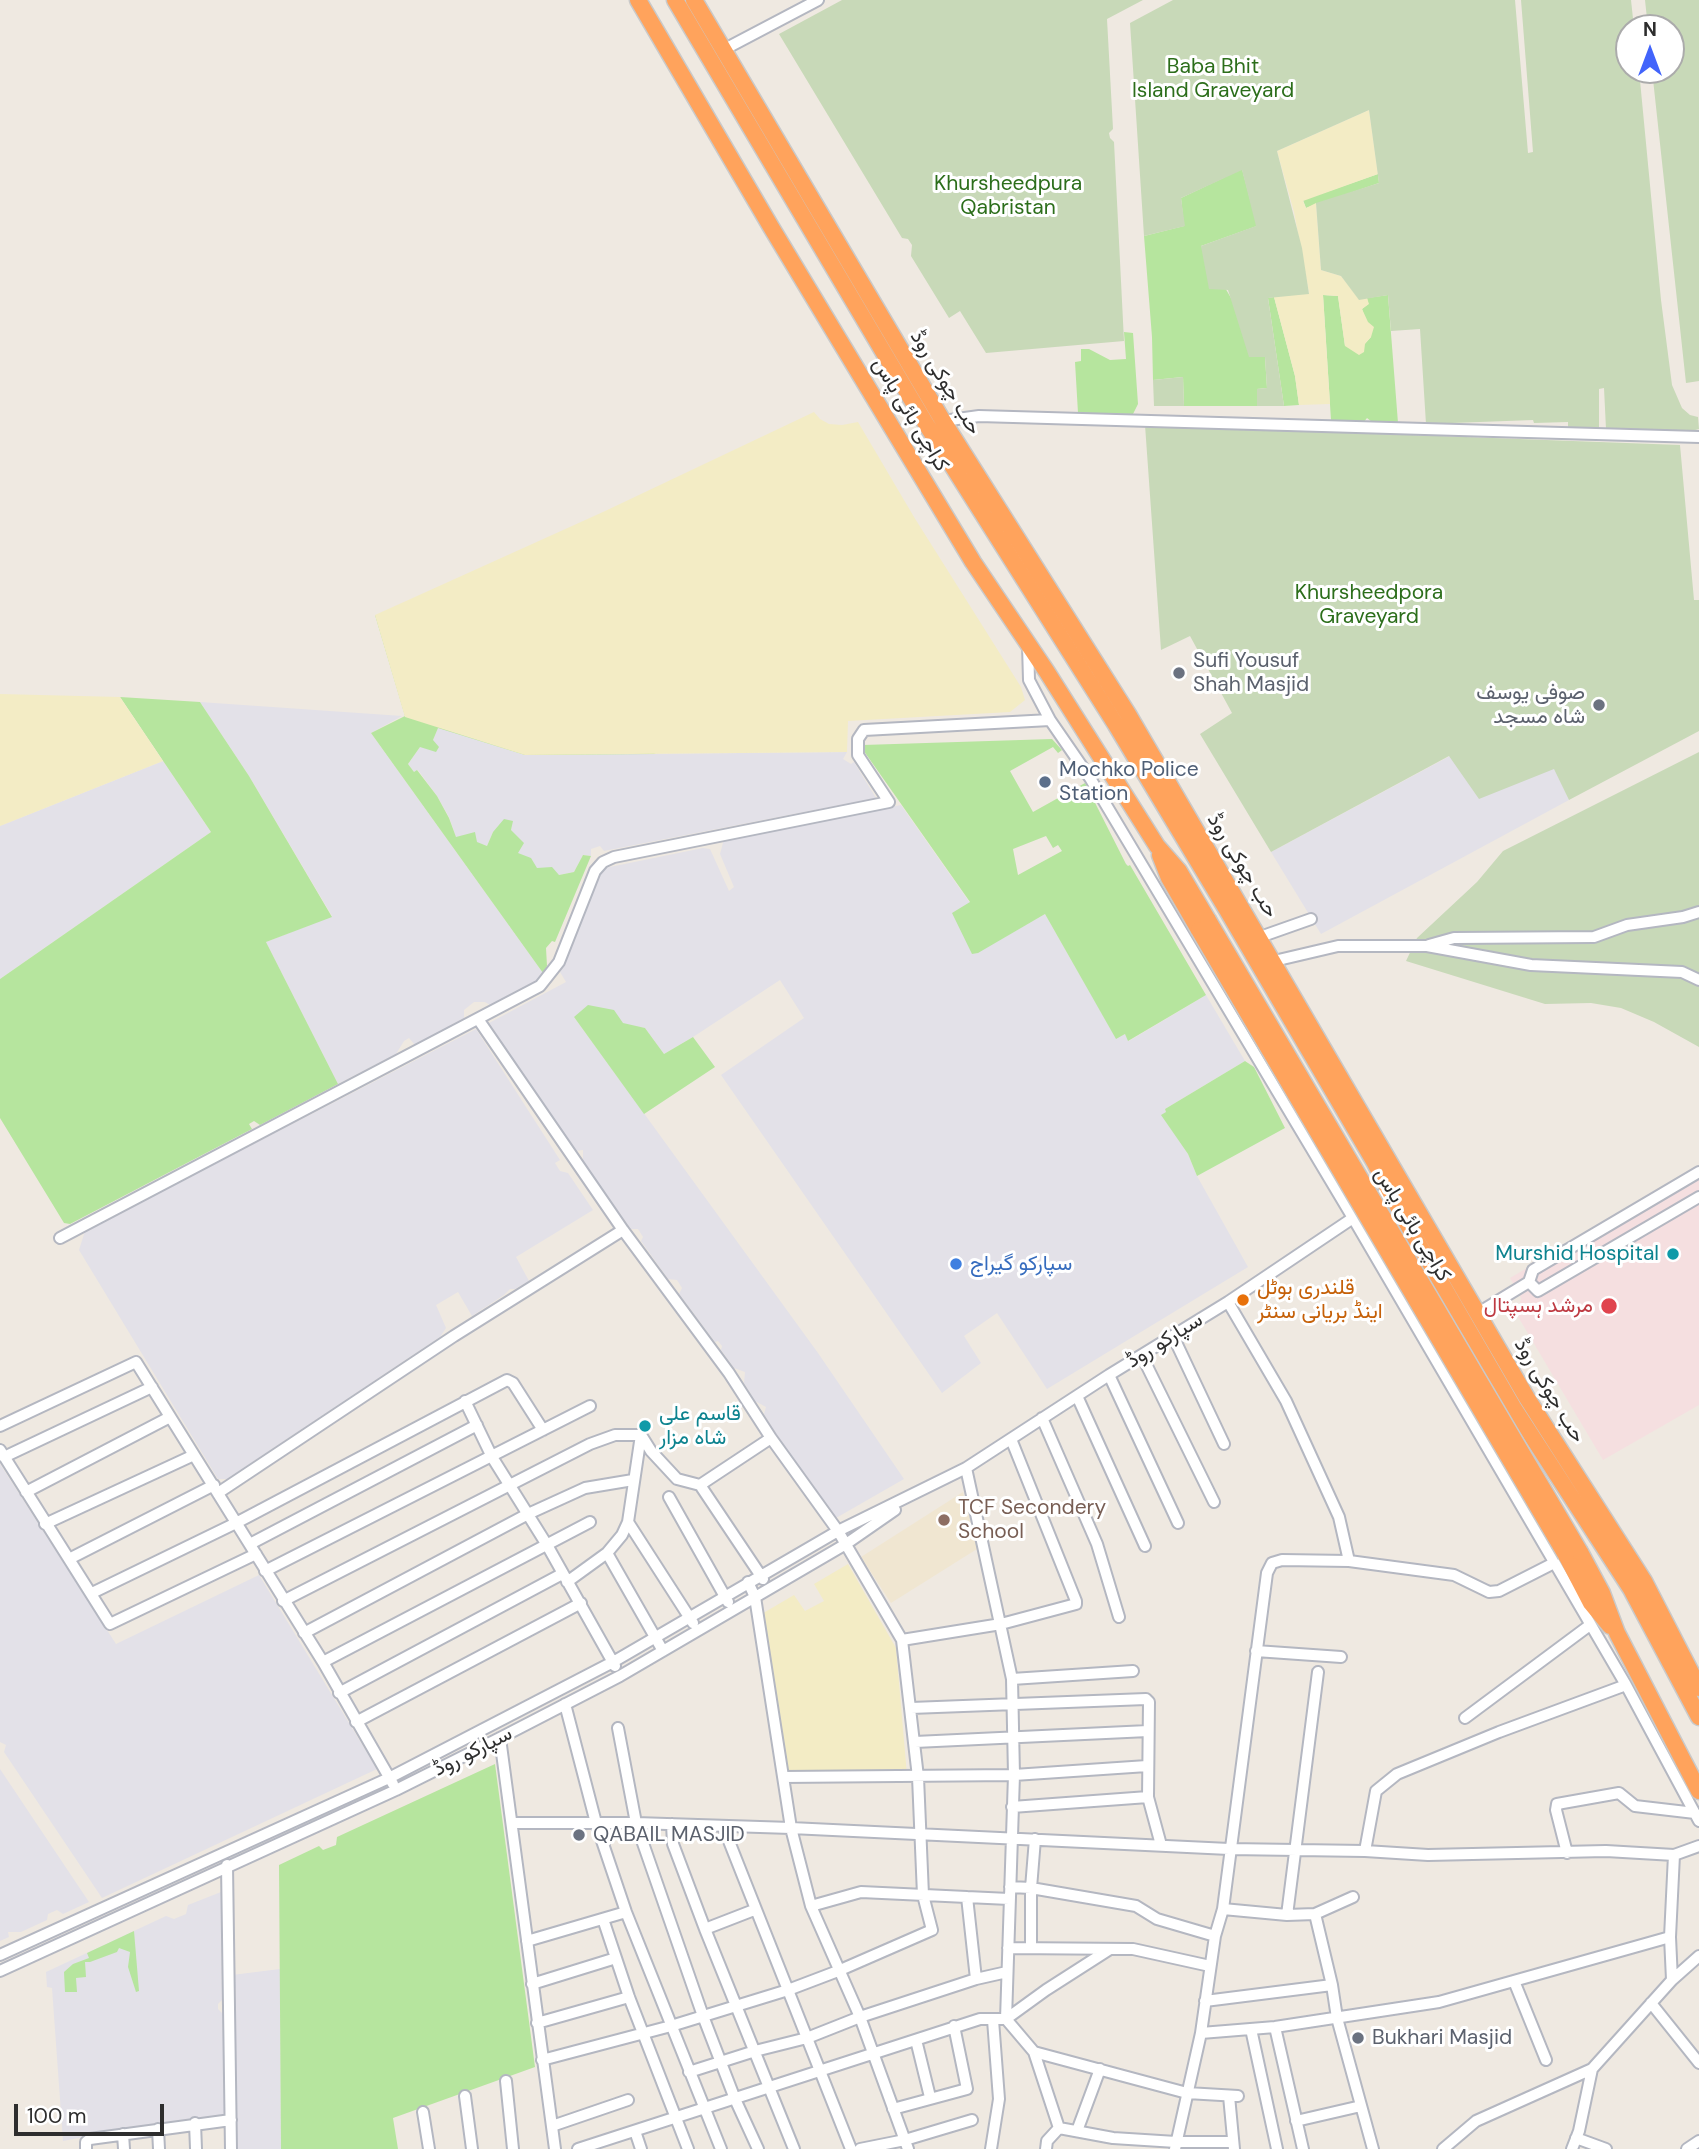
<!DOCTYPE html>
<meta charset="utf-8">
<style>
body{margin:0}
#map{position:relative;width:1699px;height:2149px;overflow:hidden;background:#efe9e1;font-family:"DM Sans",sans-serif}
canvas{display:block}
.north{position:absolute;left:1615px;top:14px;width:70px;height:70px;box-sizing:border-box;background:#fff;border:2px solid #ababab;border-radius:50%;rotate:0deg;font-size:19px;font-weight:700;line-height:28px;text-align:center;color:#2e2e2e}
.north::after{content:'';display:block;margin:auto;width:24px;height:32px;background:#4264fb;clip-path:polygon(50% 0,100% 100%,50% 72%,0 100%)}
.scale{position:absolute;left:14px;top:2104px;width:150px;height:32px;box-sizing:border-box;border:4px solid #2e2e2e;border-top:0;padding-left:9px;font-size:21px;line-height:24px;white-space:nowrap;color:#2e2e2e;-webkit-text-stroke:5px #fff;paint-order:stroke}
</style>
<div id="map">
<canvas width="1699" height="2149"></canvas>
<div class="north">N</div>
<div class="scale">100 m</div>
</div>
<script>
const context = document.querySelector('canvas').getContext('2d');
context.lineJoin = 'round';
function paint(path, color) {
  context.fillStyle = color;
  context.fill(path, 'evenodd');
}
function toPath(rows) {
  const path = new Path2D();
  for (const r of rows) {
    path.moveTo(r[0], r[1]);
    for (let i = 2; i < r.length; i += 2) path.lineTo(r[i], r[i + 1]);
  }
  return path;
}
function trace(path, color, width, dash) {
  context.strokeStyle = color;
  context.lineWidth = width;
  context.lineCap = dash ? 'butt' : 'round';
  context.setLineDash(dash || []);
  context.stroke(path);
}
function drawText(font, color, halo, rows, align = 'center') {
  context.font = font + ' "DM Sans",Vazirmatn,sans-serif';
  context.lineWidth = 6;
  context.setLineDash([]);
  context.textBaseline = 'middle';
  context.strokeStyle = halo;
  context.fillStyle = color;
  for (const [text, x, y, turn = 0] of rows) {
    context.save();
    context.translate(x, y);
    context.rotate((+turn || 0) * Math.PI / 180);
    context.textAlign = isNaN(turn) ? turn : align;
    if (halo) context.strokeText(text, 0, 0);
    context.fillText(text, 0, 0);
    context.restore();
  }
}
paint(toPath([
 [200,702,402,716,371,733,543,973,539,979,490,1005,485,1002,474,1002,464,1010,464,1018,415,1045,409,1038,404,1041,396,1054,338,1084,266,942,332,916,249,776],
 [438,727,525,755,847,752,843,759,851,764,854,762,876,798,604,851,600,846,591,849,591,856,583,855,574,872,559,875,536,868,517,853,511,830,512,821,493,832,487,846,456,837,449,817,437,796,418,770,414,772,408,764,420,747,433,740],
 [1450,756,1555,768,1569,800,1321,934,1271,852],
 [163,761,211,832,0,979,0,826],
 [901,805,970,903,978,952,1045,914,1116,1038,1125,1034,1129,1041,1206,995,1245,1061,1165,1109,1167,1112,1162,1115,1188,1154,1197,1176,1248,1267,1047,1389,997,1313,964,1336,981,1363,942,1393,721,1075,804,1018,780,980,693,1037,664,1054,645,1028,574,1017,818,1353,904,1479,836,1518,781,1442,764,1414,766,1407,755,1401,744,1383,745,1372,734,1368,721,1350,722,1346,718,1341,715,1342,679,1294,682,1288,677,1280,668,1279,641,1241,643,1237,638,1229,631,1229,583,1162,583,1150,574,1151,489,1023,566,982,560,972,599,872,605,868,703,848,710,849,729,891,734,887,720,854,724,839],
 [476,1029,560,1160,555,1163,560,1171,568,1173,593,1210,516,1257,529,1281,515,1289,510,1289,504,1295,472,1316,458,1292,436,1305,446,1328,440,1337,227,1479,218,1479,79,1250,85,1231],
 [0,1464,116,1644,259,1575,377,1769,102,1898,4,1752,6,1745,0,1742],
 [0,1769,89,1902,63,1914,57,1910,48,1914,47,1920,21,1932,8,1932,9,1937,0,1941],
 [221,1892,222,2000,218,2004,218,2009,223,2014,226,2117,115,2131,63,2141,52,1988,47,1987,46,1972,166,1916,174,1919,186,1914,188,1905],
 [280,1969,281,2149,235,2149,233,2003,236,1999,236,1989,232,1986,232,1975]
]), '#e3e1e8');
paint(toPath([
 [963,1492,977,1549,891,1603,861,1557]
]), '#f0e6d1');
paint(toPath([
 [1699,1167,1699,1405,1603,1460,1517,1315,1521,1298,1510,1278]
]), '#f5dfe0');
paint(toPath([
 [1242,169,1257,226,1201,246,1265,357,1267,388,1257,389,1257,406,1184,406,1183,377,1153,380,1152,337,1144,236,1184,226,1181,198],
 [1378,174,1379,183,1306,208,1303,200],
 [1323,295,1338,296,1345,346,1364,344,1371,337,1362,309,1368,304,1367,298,1388,295,1398,423,1372,422,1367,418,1363,423,1331,420],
 [1274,297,1295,376,1299,405,1284,406,1268,298],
 [1124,332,1133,333,1138,404,1133,414,1078,413,1075,362,1081,361,1081,349,1089,349,1110,360,1126,359],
 [375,615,656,754,525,755,438,728,433,740,439,747,436,752,420,747,408,764,414,772,417,770,437,796,449,818,456,837,475,832,477,842,487,846,493,832,504,819,513,821,511,830,524,843,518,853,531,858,537,868,552,867,559,875,574,872,583,855,591,856,555,942,552,941,546,948,547,966,543,973,371,733,405,716],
 [120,697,200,702,249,776,332,917,266,942,338,1084,260,1125,254,1121,249,1124,252,1129,70,1224,64,1223,0,1118,0,979,211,832],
 [1052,739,1062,750,1058,753,1053,747,1010,771,1033,812,1085,783,1126,864,1128,866,1130,865,1206,995,1128,1041,1125,1034,1116,1039,1045,914,978,953,972,954,952,913,970,902,861,747,863,745],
 [1046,836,1053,848,1058,845,1062,851,1018,875,1013,849],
 [588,1005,614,1010,623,1023,645,1028,664,1054,693,1037,715,1067,644,1114,574,1017],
 [1245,1061,1254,1067,1285,1128,1197,1176,1188,1154,1161,1115,1166,1112,1165,1109],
 [495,1764,535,2067,393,2118,398,2149,281,2149,279,1865,319,1846,323,1850,336,1845,337,1837],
 [134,1931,139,1991,136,1992,128,1967,130,1952,119,1948,117,1952,90,1962,85,1962,86,1977,76,1978,77,1992,65,1992,64,1972,73,1964,89,1958,87,1953]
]), '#b6e59e');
paint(toPath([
 [1369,110,1378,174,1303,201,1306,208,1316,203,1321,270,1341,276,1359,299,1367,298,1369,304,1362,309,1368,322,1374,327,1371,337,1365,344,1364,352,1359,355,1345,346,1338,296,1323,295,1330,404,1299,405,1295,376,1274,297,1309,293,1294,212,1277,151],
 [814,412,820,419,829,424,842,425,858,422,914,517,1021,687,1025,700,1010,712,848,721,847,752,525,755,405,717,375,615,603,512],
 [0,694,120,697,163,761,0,826],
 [848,1564,896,1648,907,1775,787,1775,760,1615,794,1595,805,1611,824,1601,814,1584]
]), '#f3ecc5');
paint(toPath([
 [842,0,1143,0,1107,19,1113,129,1109,133,1110,138,1114,142,1124,341,986,353,960,311,949,318,911,256,912,245,908,239,902,238,779,34],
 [1173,0,1515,0,1528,153,1533,152,1521,0,1631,0,1634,28,1629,28,1629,70,1639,70,1661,300,1672,385,1682,408,1690,415,1698,417,1699,429,1688,432,1606,429,1604,388,1599,389,1599,429,1568,430,1568,422,1534,423,1533,420,1426,424,1420,329,1391,331,1388,295,1359,300,1341,276,1321,270,1316,203,1379,183,1369,110,1277,151,1302,248,1309,294,1268,298,1284,406,1257,406,1257,389,1267,388,1265,357,1249,357,1228,290,1209,289,1201,246,1256,226,1242,170,1181,198,1185,226,1144,236,1130,23],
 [1645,0,1699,0,1699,381,1686,383,1652,70,1671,70,1671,28,1648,28],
 [1183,377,1184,406,1154,406,1153,380],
 [1145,425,1680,445,1694,600,1699,600,1699,731,1569,800,1554,769,1479,799,1449,756,1271,852,1200,734,1232,713,1190,636,1161,650],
 [1699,752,1699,1047,1654,1022,1621,1008,1591,1003,1545,1004,1406,961,1417,938,1477,882,1503,851]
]), '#c8d9b8');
const minor = toPath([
 [723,50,818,0],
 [943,421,979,416,1699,437],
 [1028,645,1029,680,1050,720,1090,778,1353,1218,1626,1685,1699,1821],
 [1260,937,1311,919],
 [1429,945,1454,938,1594,937,1627,925,1683,917,1699,912],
 [1274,961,1338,946,1427,946,1531,965,1682,972,1699,980],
 [478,1019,623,1230,729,1373,771,1438,838,1531,902,1640,918,1777,923,1895,932,1930,838,1971,788,1990,671,2026,542,2060],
 [60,1238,540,986,559,962,595,871,603,862,614,857,889,802,858,755,858,739,864,730,1050,720],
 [1529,1282,1533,1270,1699,1172],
 [1478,1313,1529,1282,1538,1291,1699,1197],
 [1173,1336,1224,1444],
 [1142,1356,1214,1502],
 [1109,1375,1178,1523],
 [1077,1396,1145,1546],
 [465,1401,492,1457,547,1545,615,1666],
 [1042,1418,1097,1544,1119,1617],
 [0,1426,136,1362,323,1662,393,1784],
 [641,1435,651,1451,677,1479,700,1485,763,1579],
 [0,1450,110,1624,256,1554],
 [4,1457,152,1387],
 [966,1468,1012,1679,1014,1775,1006,2019,1046,1990,1110,1949],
 [700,1485,771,1438],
 [26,1492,170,1417],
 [218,1493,454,1336,623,1230],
 [669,1497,728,1602],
 [628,1522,693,1623],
 [45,1524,194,1455],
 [250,1544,477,1425],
 [607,1553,663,1651],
 [69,1559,214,1485],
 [1349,1561,1454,1575,1489,1592,1499,1591,1554,1563],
 [265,1571,590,1406],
 [567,1582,607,1553,622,1535,628,1522,641,1435],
 [748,1582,755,1597,791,1828,811,1906,860,2017,908,2149],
 [92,1593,236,1523,507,1380,513,1383,543,1430],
 [283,1601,590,1444,615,1435,641,1435],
 [304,1633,528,1514,585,1488,633,1480],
 [902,1640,1001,1624,1076,1604,1076,1601,1011,1439],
 [1256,1651,1341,1657],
 [323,1662,590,1522],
 [1012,1679,1133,1671],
 [339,1693,562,1574],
 [565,1704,596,1823,626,1912,721,2149],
 [911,1708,1146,1699,1149,1702,1148,1797,1161,1845],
 [1465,1718,1590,1625],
 [356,1722,581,1603],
 [618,1728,636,1823,703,2016,735,2099,758,2149],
 [500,1738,555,2149],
 [915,1742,1148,1731],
 [783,1777,1014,1775,1147,1766],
 [1012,1807,1148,1797],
 [512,1823,636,1823,791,1828,1229,1849,1365,1851,1428,1855,1606,1851,1674,1855,1699,1846],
 [672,1824,673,1844,705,1929],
 [723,1826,851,2149],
 [1365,1851,1376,1791,1397,1774,1499,1732,1626,1685],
 [1567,1853,1556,1810,1557,1804,1619,1793,1635,1806,1695,1813],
 [227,1865,231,2149],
 [1010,1887,1031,1888,1136,1906,1157,1919,1215,1936],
 [967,1897,976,1979],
 [811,1906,861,1892,1009,1899],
 [1223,1909,1287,1915,1315,1914,1353,1897],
 [754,1910,705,1929,794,2149],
 [1315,1914,1332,1985,1337,2018,1373,2149],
 [1287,1915,1318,1672],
 [603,1919,629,1997,688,2149],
 [527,1941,626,1912],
 [1008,1948,1133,1949,1210,1966],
 [1031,1948,1031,1888,1035,1839],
 [0,1955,389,1778,613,1662,838,1531,966,1468,1109,1375,1228,1302,1353,1218,1392,1186],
 [0,1971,396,1790,500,1738,620,1676,846,1544,895,1510],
 [1672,1980,1670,1937,1674,1855],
 [1514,1981,1546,2060],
 [532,1984,616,1958],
 [1205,2001,1332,1985],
 [1651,2003,1699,2063],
 [537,2023,629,1997],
 [1275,2027,1303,2149],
 [1251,2029,1277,2149],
 [1201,2033,1215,1936,1223,1909,1267,1573,1272,1563,1282,1560,1349,1561,1339,1517,1286,1401,1228,1302],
 [916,2040,930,2097],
 [1034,2052,1059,2128,1047,2141,1046,2149],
 [689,2072,755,2051,807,2038,860,2017,976,1979,1007,1972],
 [506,2081,513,2149],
 [465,2096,472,2149],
 [1229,2096,1234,2149],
 [893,2109,967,2089,954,2026],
 [423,2112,429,2149],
 [1296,2121,1361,2106],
 [195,2123,196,2149],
 [552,2126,628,2100],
 [1059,2128,1113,2138,1176,2142,1233,2142],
 [158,2129,159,2149],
 [635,2131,641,2149],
 [1077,2131,1100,2069],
 [123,2134,124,2149],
 [1576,2138,1606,2149],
 [86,2149,86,2142,90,2139,231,2120],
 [578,2149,980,2019,1006,2019,1034,2052,1187,2093,1238,2096],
 [860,2149,905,2140,972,2120],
 [991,2149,999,2099,993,2020],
 [1175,2149,1201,2033,1275,2027,1439,2002,1670,1937],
 [1443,2149,1476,2121,1592,2069,1672,1980,1699,1956],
 [1572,2149,1579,2131,1592,2069],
 [1687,2149,1699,2141]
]);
const highway = toPath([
 [638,0,771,227,973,562,1047,672,1157,846,1179,871,1208,920],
 [675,0,926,424,1116,725,1227,910,1375,1163,1411,1231,1513,1407,1631,1589,1699,1717],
 [694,0,943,421,1128,714,1527,1398,1644,1581,1699,1688],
 [1160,855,1169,878,1199,930],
 [1580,1552,1602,1593,1617,1633,1699,1791],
 [1566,1555,1591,1603,1610,1626]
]);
trace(minor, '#b4b7c1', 14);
trace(highway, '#c9c9c9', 19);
trace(minor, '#fff', 10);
trace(highway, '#ffa35c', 16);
const highwayBridge = toPath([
 [1208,920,1580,1552],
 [1199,930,1566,1555]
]);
trace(highwayBridge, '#c9c9c9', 19, []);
trace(highwayBridge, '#ffa35c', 16);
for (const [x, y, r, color] of [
 [1179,673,7,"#6b7280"],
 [1599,705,7,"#6b7280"],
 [1045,782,7,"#5c6f8a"],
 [1673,1254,7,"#0f9aa8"],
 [956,1264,7,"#3f7fe0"],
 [1243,1300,7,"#e8710a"],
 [1609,1306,9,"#e0444e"],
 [645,1426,7,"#0f9aa8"],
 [944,1520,7,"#8d6e63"],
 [579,1835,7,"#6b7280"],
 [1358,2038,7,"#6b7280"]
]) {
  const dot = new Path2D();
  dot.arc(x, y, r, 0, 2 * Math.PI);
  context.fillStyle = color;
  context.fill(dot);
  trace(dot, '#fff', 2.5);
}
drawText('21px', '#2c6e1b', '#fff', [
 ["Baba Bhit",1213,67],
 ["Island Graveyard",1213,91],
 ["Khursheedpura",1008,184],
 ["Qabristan",1008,208],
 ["Khursheedpora",1369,593],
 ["Graveyard",1369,617]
]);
drawText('21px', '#2e2e2e', '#fff', [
 ["حب چوکی روڈ",945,383,59],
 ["کراچی بائی پاس",910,415,59],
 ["حب چوکی روڈ",1242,866,59],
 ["کراچی بائی پاس",1412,1225,59],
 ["سپارکو روڈ",1165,1341,-32],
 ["حب چوکی روڈ",1549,1391,59],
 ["سپارکو روڈ",473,1752,-27]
]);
drawText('21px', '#5b616d', '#fff', [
 ["Sufi Yousuf",1193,661],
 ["Shah Masjid",1193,685],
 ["صوفی یوسف",1585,693,"right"],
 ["شاہ مسجد",1585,717,"right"],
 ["QABAIL MASJID",593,1835],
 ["Bukhari Masjid",1372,2038]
], 'left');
drawText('21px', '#4e5e75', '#fff', [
 ["Mochko Police",1059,770],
 ["Station",1059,794]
], 'left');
drawText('21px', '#0d838f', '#fff', [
 ["Murshid Hospital",1659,1254],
 ["قاسم علی",659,1414,"left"],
 ["شاہ مزار",659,1438,"left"]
], 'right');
drawText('21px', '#366cbe', '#fff', [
 ["سپارکو گیراج",970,1264]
], 'left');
drawText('21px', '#c56008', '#fff', [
 ["قلندری ہوٹل",1257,1288],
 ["اینڈ بریانی سنٹر",1257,1312]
], 'left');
drawText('21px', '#be3a42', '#fff', [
 ["مرشد ہسپتال",1593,1306]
], 'right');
drawText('21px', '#785e54', '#fff', [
 ["TCF Secondery",958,1508],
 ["School",958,1532]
], 'left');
</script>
